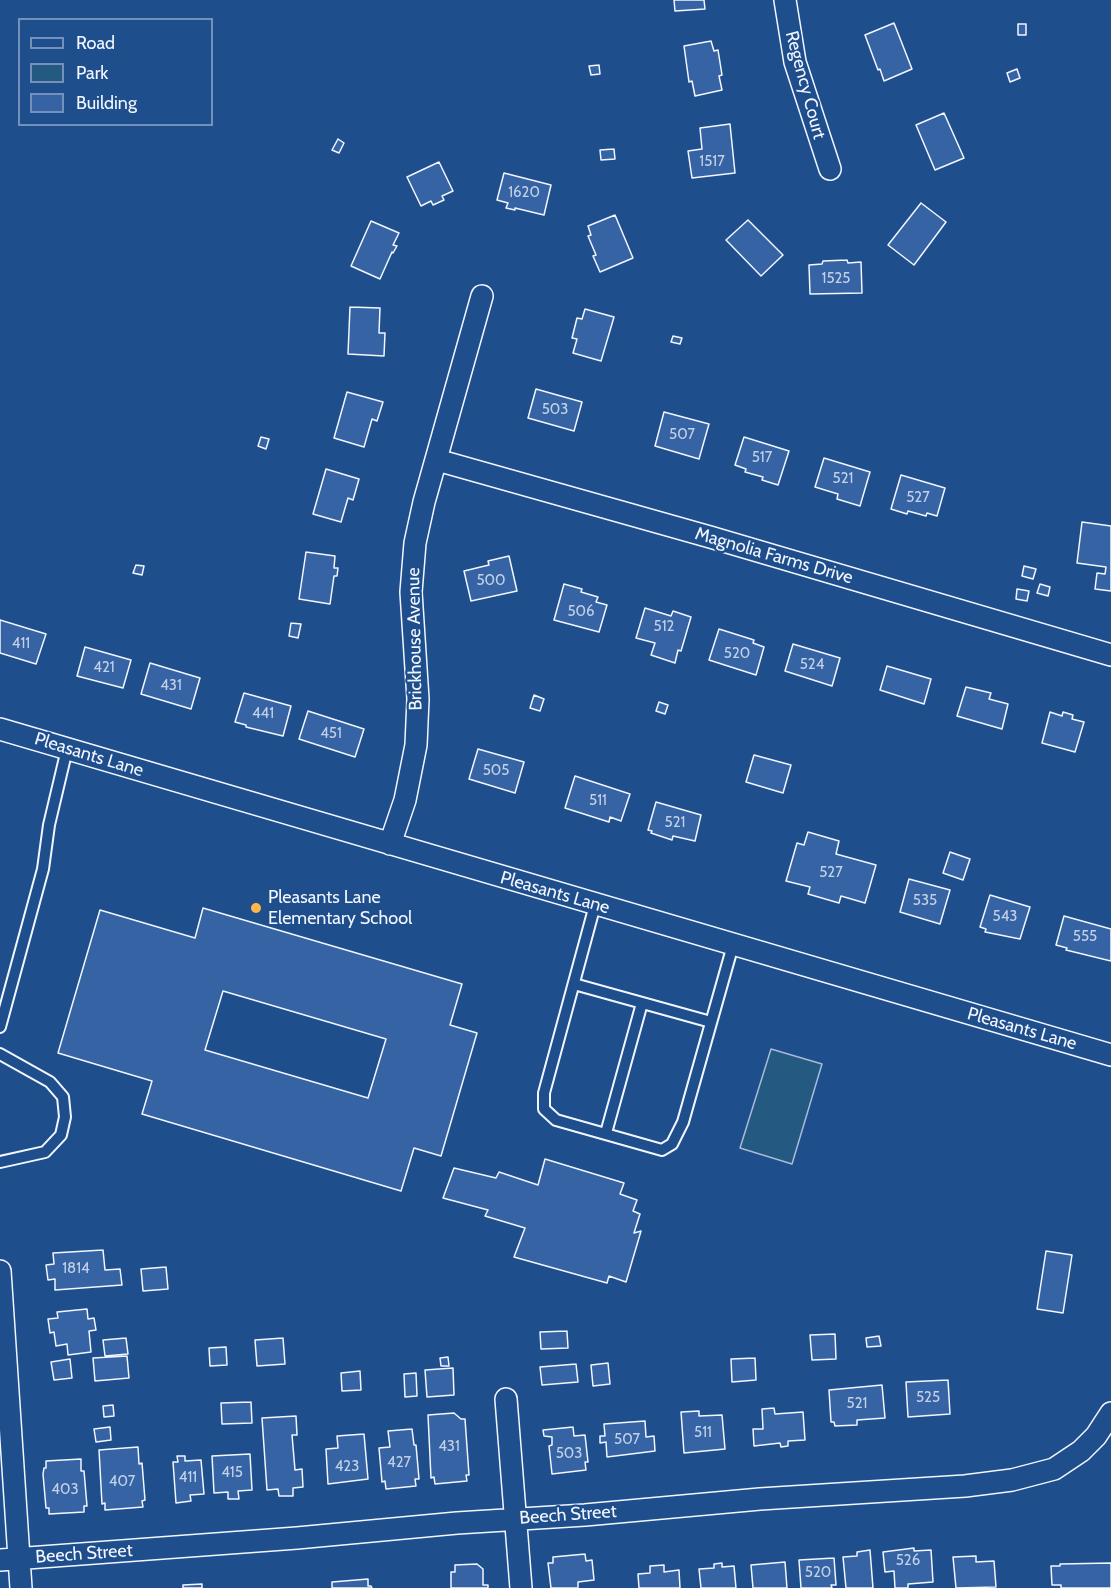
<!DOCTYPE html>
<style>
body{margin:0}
#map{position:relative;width:1111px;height:1588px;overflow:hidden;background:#1f4e8c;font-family:Cabin,sans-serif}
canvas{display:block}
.legend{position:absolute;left:18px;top:18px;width:195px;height:108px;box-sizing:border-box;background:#1f4e8c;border:2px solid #7391ba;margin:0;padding:8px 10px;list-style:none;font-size:18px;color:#f2f6ff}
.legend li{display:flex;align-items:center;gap:12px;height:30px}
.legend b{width:30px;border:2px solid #7391ba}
</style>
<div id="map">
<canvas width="1111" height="1588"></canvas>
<ul class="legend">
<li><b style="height:8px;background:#1f4e8c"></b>Road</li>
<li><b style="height:16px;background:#245a82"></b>Park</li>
<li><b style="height:16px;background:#3563a3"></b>Building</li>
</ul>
</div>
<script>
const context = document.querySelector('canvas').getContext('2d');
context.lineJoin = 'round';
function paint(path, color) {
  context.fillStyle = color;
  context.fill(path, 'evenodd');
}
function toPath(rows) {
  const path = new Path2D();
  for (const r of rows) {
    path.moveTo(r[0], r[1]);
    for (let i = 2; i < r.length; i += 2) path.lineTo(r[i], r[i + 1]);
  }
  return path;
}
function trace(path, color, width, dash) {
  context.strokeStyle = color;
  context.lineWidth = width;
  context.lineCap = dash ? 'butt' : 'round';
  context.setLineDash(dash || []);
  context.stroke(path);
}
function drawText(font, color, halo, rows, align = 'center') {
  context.font = font + ' Cabin,sans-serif';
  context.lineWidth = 4.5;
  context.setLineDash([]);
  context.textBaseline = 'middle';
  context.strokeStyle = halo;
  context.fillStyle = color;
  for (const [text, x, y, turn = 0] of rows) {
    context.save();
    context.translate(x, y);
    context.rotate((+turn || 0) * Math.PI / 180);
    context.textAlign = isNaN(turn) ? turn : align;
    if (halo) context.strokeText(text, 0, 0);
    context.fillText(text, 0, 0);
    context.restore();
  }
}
const green = toPath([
 [771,1049,822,1064,792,1164,740,1148,771,1049]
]);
paint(green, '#245a82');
trace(green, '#a8bbd7', 1.5);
const building = toPath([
 [674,0,704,0,705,9,675,11,674,0],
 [894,23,912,69,884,81,880,69,878,70,865,35,894,23],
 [1018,24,1026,24,1026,35,1018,35,1018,24],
 [711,41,714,51,718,50,722,75,719,76,722,90,695,96,692,81,689,82,684,46,711,41],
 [599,65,600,74,591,75,589,66,599,65],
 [1017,69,1020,78,1010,82,1007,73,1017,69],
 [944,113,964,158,935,170,916,125,944,113],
 [730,124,735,173,692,178,688,151,702,149,700,128,730,124],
 [338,139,344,143,339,153,332,150,338,139],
 [614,149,615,159,601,160,600,150,614,149],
 [439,162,453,191,442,196,444,200,433,205,431,201,421,206,407,177,439,162],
 [504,173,551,185,544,215,515,208,515,210,506,208,508,203,497,200,504,173],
 [921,203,946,222,914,265,888,245,921,203],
 [615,215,633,258,600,272,593,256,596,255,588,236,591,235,588,226,615,215],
 [748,220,783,255,761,276,726,240,748,220],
 [371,221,399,233,393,245,397,246,393,253,392,252,380,279,351,266,371,221],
 [847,260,848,263,861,262,862,293,810,294,809,265,822,264,823,261,847,260],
 [350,307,380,308,379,333,385,333,384,356,348,354,350,307],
 [585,309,614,317,601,361,573,353,577,339,572,338,577,318,582,319,585,309],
 [673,336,682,338,680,344,671,342,673,336],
 [536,389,582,402,574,431,528,418,536,389],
 [347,392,383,402,377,421,372,419,364,447,334,438,347,392],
 [664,412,709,424,699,459,655,446,664,412],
 [261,437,269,439,266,449,258,446,261,437],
 [744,437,789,451,778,485,762,480,763,477,745,472,746,469,735,465,744,437],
 [824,458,870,472,860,506,837,499,838,494,815,487,824,458],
 [326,469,359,479,353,500,348,498,341,522,313,514,326,469],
 [901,475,945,488,937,516,927,513,926,516,908,511,907,514,891,509,901,475],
 [1082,522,1111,526,1111,591,1095,589,1097,573,1105,574,1106,567,1077,563,1082,522],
 [306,552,335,556,334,568,338,568,337,576,334,576,330,604,299,599,306,552],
 [509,556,517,591,471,601,464,571,489,565,488,561,509,556],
 [136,565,144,566,142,575,133,573,136,565],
 [1024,566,1036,569,1033,579,1022,576,1024,566],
 [564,584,582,589,581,592,598,597,596,602,607,605,599,632,554,620,564,584],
 [1040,584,1050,587,1048,596,1037,593,1040,584],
 [1017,589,1029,591,1027,601,1016,599,1017,589],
 [645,608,671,616,673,611,691,617,681,651,678,650,675,663,651,655,655,643,636,638,645,608],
 [0,620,46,634,36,664,0,653,0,620],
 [291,623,301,624,298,638,289,636,291,623],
 [719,629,754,640,753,643,764,647,756,675,709,660,719,629],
 [793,644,840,658,832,686,785,671,793,644],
 [85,647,131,660,123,688,77,676,85,647],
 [150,663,200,678,191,709,141,694,150,663],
 [887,666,931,679,924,704,880,690,887,666],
 [966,687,991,693,989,699,1008,704,1002,729,957,716,966,687],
 [244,693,291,706,283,736,246,727,246,725,235,722,244,693],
 [534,695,544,699,540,711,530,708,534,695],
 [659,702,668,705,665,714,656,711,659,702],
 [308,711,364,729,355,757,299,739,308,711],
 [1050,712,1062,716,1063,712,1073,715,1072,719,1084,722,1075,752,1042,743,1050,712],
 [478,749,524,762,515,793,469,779,478,749],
 [754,755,791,765,783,793,746,782,754,755],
 [575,776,630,794,621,821,610,817,609,822,565,808,575,776],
 [656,802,701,815,695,841,673,836,672,840,651,833,652,831,648,830,656,802],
 [808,832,839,841,836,854,876,865,865,903,841,896,839,903,808,894,810,887,786,881,797,843,804,845,808,832],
 [950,852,970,859,963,880,943,873,950,852],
 [909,879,950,890,940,924,900,912,909,879],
 [990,895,1030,907,1020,939,985,932,986,929,980,927,990,895],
 [203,908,462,984,450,1025,477,1033,441,1156,414,1148,401,1191,142,1114,152,1081,58,1053,100,910,195,938,203,908],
 [223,991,386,1039,368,1098,205,1050,223,991],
 [1064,916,1111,929,1111,961,1066,950,1067,948,1056,945,1064,916],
 [545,1159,624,1183,620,1194,637,1200,633,1211,640,1214,634,1233,641,1231,626,1282,609,1276,607,1283,514,1257,525,1228,485,1216,488,1210,443,1198,454,1168,496,1178,499,1172,538,1185,545,1159],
 [103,1250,105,1270,120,1269,122,1285,55,1290,55,1279,48,1280,46,1265,54,1264,53,1253,103,1250],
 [1046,1251,1072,1255,1063,1313,1037,1309,1046,1251],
 [166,1267,168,1289,143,1291,141,1269,166,1267],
 [87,1309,88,1319,94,1318,96,1330,89,1331,91,1352,68,1355,67,1344,56,1346,54,1332,50,1333,48,1319,58,1318,57,1312,87,1309],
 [567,1331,568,1348,541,1349,540,1332,567,1331],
 [835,1334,836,1359,812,1360,810,1335,835,1334],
 [879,1336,881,1346,867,1347,866,1338,879,1336],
 [126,1338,128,1354,105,1356,103,1340,126,1338],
 [283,1338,285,1364,257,1366,255,1340,283,1338],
 [226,1347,227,1365,210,1366,209,1348,226,1347],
 [127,1356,129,1378,95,1381,93,1358,127,1356],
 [448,1357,449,1366,441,1366,440,1358,448,1357],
 [755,1358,756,1380,732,1382,731,1359,755,1358],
 [70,1359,72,1378,54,1380,51,1362,70,1359],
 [608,1363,610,1384,593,1386,591,1365,608,1363],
 [576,1364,578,1382,542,1385,540,1367,576,1364],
 [453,1368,454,1395,427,1397,425,1370,453,1368],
 [360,1371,361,1390,342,1391,341,1373,360,1371],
 [416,1373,417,1396,405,1397,404,1374,416,1373],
 [948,1380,950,1414,908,1417,906,1382,948,1380],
 [882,1385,885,1418,857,1420,857,1425,835,1426,834,1422,831,1422,829,1390,882,1385],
 [251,1402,252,1423,222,1424,221,1403,251,1402],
 [113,1405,114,1416,104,1417,103,1406,113,1405],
 [774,1408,775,1414,803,1412,805,1440,788,1441,788,1446,781,1447,780,1443,754,1446,753,1429,763,1429,762,1409,774,1408],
 [699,1411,699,1416,722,1415,725,1449,684,1453,681,1412,699,1411],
 [454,1413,461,1419,465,1419,469,1475,466,1475,467,1481,435,1484,434,1477,431,1478,428,1415,454,1413],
 [296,1416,297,1435,292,1435,295,1470,302,1469,303,1487,293,1488,293,1496,279,1496,278,1489,267,1490,262,1418,296,1416],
 [645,1421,646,1437,654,1436,655,1451,607,1457,606,1442,600,1443,600,1436,605,1436,604,1424,645,1421],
 [110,1427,111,1440,96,1442,94,1429,110,1427],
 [573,1427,574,1436,585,1435,588,1462,585,1462,586,1470,552,1474,549,1446,552,1445,552,1437,544,1436,543,1430,573,1427],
 [412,1429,414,1445,416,1445,419,1479,415,1479,416,1486,386,1489,385,1481,382,1482,379,1448,390,1447,388,1431,412,1429],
 [364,1434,368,1479,328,1484,326,1449,338,1448,337,1436,364,1434],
 [138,1447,139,1464,142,1463,145,1500,142,1501,143,1507,105,1510,105,1503,102,1504,99,1450,138,1447],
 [250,1454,252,1490,238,1491,239,1499,228,1499,228,1492,214,1493,212,1456,250,1454],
 [177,1456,185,1456,185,1461,201,1460,204,1494,190,1495,191,1501,176,1503,173,1462,178,1462,177,1456],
 [81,1459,81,1471,84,1471,87,1506,84,1506,84,1512,49,1514,49,1508,46,1508,43,1474,44,1468,46,1468,46,1461,81,1459],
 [914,1548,914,1551,931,1550,933,1582,908,1584,908,1588,895,1588,894,1571,885,1572,883,1552,914,1548],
 [870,1550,873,1588,846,1588,843,1557,857,1556,857,1552,870,1550],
 [585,1554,586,1561,592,1560,594,1580,578,1582,578,1588,551,1588,548,1563,553,1563,553,1557,585,1554],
 [976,1556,976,1562,994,1561,996,1587,956,1588,953,1557,976,1556],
 [834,1558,836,1585,831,1585,832,1588,801,1588,799,1560,834,1558],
 [785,1562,787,1588,753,1588,751,1565,785,1562],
 [722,1563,722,1567,734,1566,736,1588,701,1588,699,1569,714,1568,714,1564,722,1563],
 [1111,1563,1111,1588,1061,1588,1061,1585,1052,1585,1051,1566,1060,1566,1060,1564,1111,1563],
 [477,1564,483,1569,483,1585,488,1585,488,1588,451,1588,451,1572,455,1572,455,1565,477,1564],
 [664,1565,664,1572,679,1570,680,1588,639,1588,638,1574,650,1573,650,1566,664,1565],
 [368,1579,368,1586,371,1586,372,1588,332,1588,332,1582,368,1579],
 [202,1584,202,1588,183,1588,183,1585,202,1584]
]);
paint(building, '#3563a3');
trace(building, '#f2f6ff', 1.5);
const lane = toPath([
 [595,905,544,1093,544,1109,556,1120,662,1150,672,1144,683,1122,733,945],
 [574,984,711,1022],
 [0,1027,43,869,49,825,67,749],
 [0,1054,50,1082,63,1097,65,1117,61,1135,45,1152,0,1162],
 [606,1133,642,1003]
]);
const street = toPath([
 [785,0,795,62,830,169],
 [437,460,710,537,1111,655],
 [0,729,1111,1055],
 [390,844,405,800,416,745,418,699,411,592,415,543,424,502,482,296],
 [0,1271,21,1588],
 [506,1399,521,1588],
 [0,1560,297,1538,457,1523,585,1515,760,1499,965,1486,1012,1480,1054,1469,1081,1451,1096,1436,1111,1413]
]);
trace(lane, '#f2f6ff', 14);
trace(street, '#f2f6ff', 24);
trace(lane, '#1f4e8c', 10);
trace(street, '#1f4e8c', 21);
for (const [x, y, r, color] of [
 [256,908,6,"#ffb74d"]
]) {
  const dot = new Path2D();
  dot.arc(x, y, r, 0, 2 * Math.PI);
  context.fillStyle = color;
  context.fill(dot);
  trace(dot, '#1f4e8c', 2);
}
drawText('15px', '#c3d1e8', null, [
 ["1517",712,162],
 ["1620",524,193],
 ["1525",836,279],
 ["503",555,410],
 ["507",682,435],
 ["517",762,458],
 ["521",843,479],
 ["527",918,498],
 ["500",491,581],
 ["506",581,612],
 ["512",664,627],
 ["411",21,644],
 ["520",737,654],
 ["524",812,665],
 ["421",104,668],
 ["431",171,686],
 ["441",263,714],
 ["451",331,734],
 ["505",496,771],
 ["511",598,801],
 ["521",675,823],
 ["527",831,873],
 ["535",925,901],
 ["543",1005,917],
 ["555",1085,937],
 ["1814",76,1269],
 ["525",928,1398],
 ["521",857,1404],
 ["511",703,1433],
 ["507",627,1440],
 ["431",449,1447],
 ["503",569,1454],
 ["427",399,1463],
 ["423",347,1467],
 ["415",232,1473],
 ["411",188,1478],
 ["407",122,1482],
 ["403",65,1490],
 ["526",908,1561],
 ["520",818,1573]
]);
drawText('18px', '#f2f6ff', '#1f4e8c', [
 ["Regency Court",805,85,75],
 ["Magnolia Farms Drive",774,556,16],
 ["Brickhouse Avenue",415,639,-91],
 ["Pleasants Lane",89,755,17],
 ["Pleasants Lane",555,893,16],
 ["Pleasants Lane",1022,1029,16],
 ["Beech Street",568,1515,-4],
 ["Beech Street",84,1554,-4]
]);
drawText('18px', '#f2f6ff', '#1f4e8c', [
 ["Pleasants Lane",268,898],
 ["Elementary School",268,919]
], 'left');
</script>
